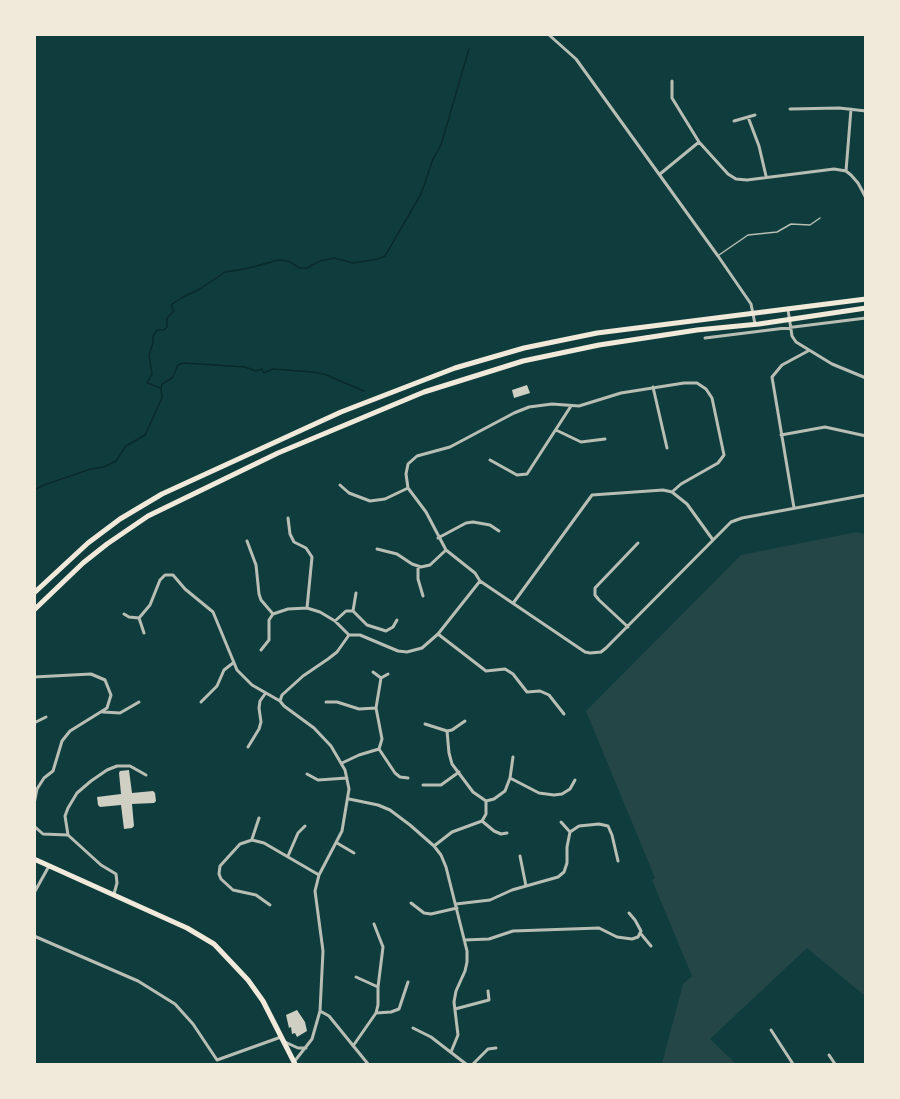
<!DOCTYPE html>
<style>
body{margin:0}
#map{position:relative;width:900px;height:1099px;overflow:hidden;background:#0f3d3e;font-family:"PT Serif",serif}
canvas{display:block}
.frame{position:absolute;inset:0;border:36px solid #f1e9da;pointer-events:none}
</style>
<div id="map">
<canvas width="900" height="1099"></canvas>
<div class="frame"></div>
</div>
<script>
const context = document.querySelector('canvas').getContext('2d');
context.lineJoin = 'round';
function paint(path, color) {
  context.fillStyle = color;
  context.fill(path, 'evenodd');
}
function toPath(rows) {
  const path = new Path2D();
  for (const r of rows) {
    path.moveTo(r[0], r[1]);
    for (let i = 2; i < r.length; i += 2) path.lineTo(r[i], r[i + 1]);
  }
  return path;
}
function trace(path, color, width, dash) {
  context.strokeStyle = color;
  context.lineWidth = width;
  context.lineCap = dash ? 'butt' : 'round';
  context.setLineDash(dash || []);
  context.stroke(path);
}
paint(toPath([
 [857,532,866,535,865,996,807,948,710,1039,736,1064,662,1064,683,984,692,976,652,880,655,878,586,711,741,555]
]), '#244646');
trace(toPath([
 [161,388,147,383,152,374,149,355,153,343,153,336,157,330,164,330,167,327,167,318,174,311,171,305,183,297,200,289,225,272,245,269,279,260,288,261,300,268,307,268,320,261,334,258,353,263,378,259,385,256,421,194,433,159,441,145,469,49],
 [34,490,44,485,91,469,104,467,116,461,126,446,145,435,162,398,161,388,162,384,172,378,178,365,184,363,245,367,256,371,262,369,264,373,273,369,312,372,324,374,364,391]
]), '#0a2a2b', 1.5);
paint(toPath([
 [527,385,530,393,514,398,512,390],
 [129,770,132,793,153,791,155,793,156,801,154,803,132,804,134,826,132,828,124,829,121,805,100,807,98,805,97,797,121,794,119,773,120,771],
 [297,1010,305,1022,307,1031,297,1037,295,1033,292,1034,291,1027,289,1028,286,1015]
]), '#cfcfc3');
trace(toPath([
 [719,255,748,235,777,232,791,224,810,225,820,218]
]), '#b8beb3', 1.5);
trace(toPath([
 [548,34,576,59,718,256,751,304,755,324],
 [790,109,839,108,866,111],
 [748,117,759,146,766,176],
 [734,121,755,115],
 [699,142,728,174,736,179,747,180,834,169,846,171,851,175,858,183,866,198],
 [846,171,851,109],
 [660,174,699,142,672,98,672,81],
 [788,310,792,336,796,342,832,364,866,378],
 [705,338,866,318],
 [653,387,667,448],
 [556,430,581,442,605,439],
 [781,435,825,427,866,436],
 [490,460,517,475,527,474,571,406],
 [340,485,349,493,370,501,385,499,408,488],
 [672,492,681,484,718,463,724,455,712,398,706,389,697,383,684,383,621,393,579,406,552,404,529,407,514,413,450,447,417,456,408,464,406,474,408,488,426,512,446,550,475,573,480,581,585,652,590,653,601,652,606,648,731,522,742,518,866,495],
 [794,508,772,377,782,365,808,351],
 [288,518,290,534,294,542,306,548,312,557,307,608],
 [438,538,466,523,473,522,490,525,499,531],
 [247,541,256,565,259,594,261,600,273,614],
 [377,549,397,554,412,564,421,567,430,565,446,550],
 [418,566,418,579,423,596],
 [514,602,592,495,663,490,672,492,687,504,713,540],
 [353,611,356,593],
 [124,614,129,617,139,618],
 [335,621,346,611,353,611,367,625,386,631,393,627,397,620],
 [628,627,599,600,595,595,595,588,638,543],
 [144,633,139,618,150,605,160,580,165,575,173,575,185,589,213,612,237,670,252,685,280,701],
 [438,634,486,671,505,669,513,674,527,692,540,691,549,695,564,714],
 [261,650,269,640,269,620,273,614,288,609,307,608,320,612,335,621,349,635],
 [373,672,381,678,388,674],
 [34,677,91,674,105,680,111,695,107,708,70,731,62,741,53,771,44,778,37,789,34,804],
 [201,702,217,686,224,670,233,663],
 [326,702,337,702,359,709,376,708,382,739,379,749,359,755,342,763],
 [376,708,381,678],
 [103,712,120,713,139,702],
 [34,723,46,717],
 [425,724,447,731,452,730,465,721],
 [248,747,259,729,261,722,259,708,260,701,265,694],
 [379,749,395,773,400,777,408,778],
 [307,774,318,780,347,778],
 [510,778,539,793,554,795,562,794,570,789,575,780],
 [423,785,441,785,459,772],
 [349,799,378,805,390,810,410,825,434,846,441,855,446,867,467,951,467,962,465,971,456,991,454,1002,458,1035,451,1052],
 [486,801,494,799,505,791,510,778,513,757],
 [482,821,494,831,501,834,507,833],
 [561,822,570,832],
 [34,826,43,834,68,835,101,865,116,874,117,883,114,894],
 [68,835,65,816,68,808,77,793,91,781,107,770,117,766,130,766,146,775],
 [252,839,259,818],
 [337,843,354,853],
 [434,846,452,832,482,821,486,814,486,801,473,792,452,764,449,753,447,731],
 [288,856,298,833,305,826],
 [520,856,526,886],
 [34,893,49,866],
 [411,903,424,913,431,914,457,908],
 [456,904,490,900,512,890,558,877,564,872,567,863,567,847,570,832,579,826,599,824,608,826,612,835,618,861],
 [270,905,256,895,233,890,221,879,219,874,220,866,240,844,252,840,264,843,319,875],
 [641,934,651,946],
 [34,936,138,981,175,1004,193,1024,217,1060,281,1037],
 [464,940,489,939,513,931,599,928,617,937,632,939,638,937,641,931,635,920,629,913],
 [356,977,378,987],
 [455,1009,489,1000,488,991],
 [320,1011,329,1016,368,1064],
 [376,1013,391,1012,399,1009,408,982],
 [413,1028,431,1037,466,1064],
 [771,1030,793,1064],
 [285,1042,298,1048,306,1048],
 [353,1046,376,1013,378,1005,378,987,383,947,374,924],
 [829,1055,835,1064],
 [294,1062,312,1039,320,1011,323,951,315,891,319,875,342,831,349,789,345,770,331,746,314,728,284,706,280,701,282,695,303,676,328,659,337,652,349,635,360,635,398,651,407,652,422,648,438,634,480,581],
 [473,1064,488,1049,496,1048]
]), '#b8beb3', 3);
trace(toPath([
 [34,593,88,543,120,519,162,494,341,412,455,368,524,348,597,333,866,299],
 [34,610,83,563,107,544,148,516,278,453,424,392,523,361,599,345,697,330,759,324,866,308],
 [34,859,187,928,214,944,248,980,263,1001,295,1064]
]), '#f1e9da', 5);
</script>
